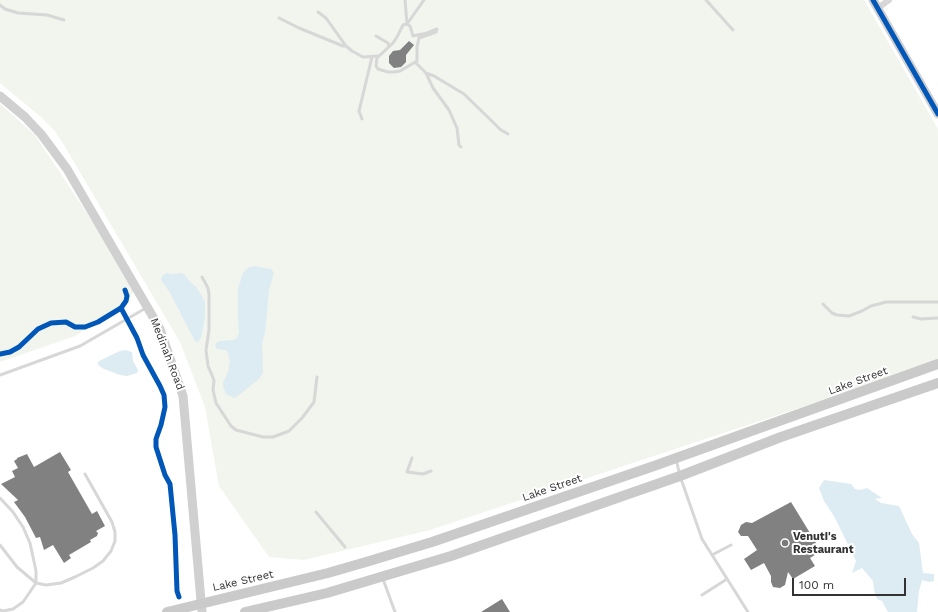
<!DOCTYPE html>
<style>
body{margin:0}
#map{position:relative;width:938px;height:612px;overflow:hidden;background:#fff;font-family:"Work Sans",sans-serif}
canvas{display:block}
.scale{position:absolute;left:792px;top:578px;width:114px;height:18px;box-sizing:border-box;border:2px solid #333;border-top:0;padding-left:5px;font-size:12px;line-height:14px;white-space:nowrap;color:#333;-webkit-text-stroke:3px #fff;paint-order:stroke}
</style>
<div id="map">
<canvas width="938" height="612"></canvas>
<div class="scale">100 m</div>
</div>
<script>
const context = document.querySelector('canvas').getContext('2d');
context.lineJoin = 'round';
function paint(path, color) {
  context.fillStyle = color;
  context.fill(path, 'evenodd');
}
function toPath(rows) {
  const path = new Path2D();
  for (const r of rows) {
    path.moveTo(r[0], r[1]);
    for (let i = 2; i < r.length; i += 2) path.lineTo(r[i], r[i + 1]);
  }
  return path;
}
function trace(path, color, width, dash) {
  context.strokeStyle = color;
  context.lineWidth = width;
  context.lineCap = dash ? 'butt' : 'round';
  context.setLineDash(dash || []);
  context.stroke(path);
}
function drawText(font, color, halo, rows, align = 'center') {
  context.font = font + ' "Work Sans",sans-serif';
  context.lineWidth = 4;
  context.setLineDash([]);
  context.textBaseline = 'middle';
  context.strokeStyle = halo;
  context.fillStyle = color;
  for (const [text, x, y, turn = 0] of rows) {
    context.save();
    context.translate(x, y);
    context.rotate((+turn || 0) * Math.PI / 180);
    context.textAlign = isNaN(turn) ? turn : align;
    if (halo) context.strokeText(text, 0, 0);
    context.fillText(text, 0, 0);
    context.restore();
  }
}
paint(toPath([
 [0,0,864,0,938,129,938,362,430,530,304,560,269,557,219,486,205,407,180,342,64,145,54,130,41,117,0,83],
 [0,104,35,135,137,289,114,312,75,336,0,362]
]), '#f1f5ed');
paint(toPath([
 [254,266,271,269,274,273,269,290,265,333,262,343,263,372,259,379,239,395,235,398,232,397,226,394,223,386,223,383,228,372,230,362,228,353,226,350,217,349,215,346,216,343,220,341,233,340,237,338,239,333,238,316,238,289,243,273,249,267],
 [166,273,171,274,180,273,184,274,191,283,196,287,203,298,205,303,205,317,201,338,197,342,195,341,169,291,161,280,162,276],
 [125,350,132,352,133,361,138,370,137,373,127,376,120,375,104,369,98,365,98,362,101,360,120,351],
 [824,480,851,484,855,489,860,490,867,488,882,498,875,499,881,503,899,506,912,534,919,543,923,573,934,574,934,581,929,582,922,580,919,591,917,612,888,612,882,601,877,599,874,590,873,581,862,568,852,573,856,561,834,516,824,501,819,488]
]), '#ddebf3');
paint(toPath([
 [409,41,414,45,406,55,406,62,401,67,394,68,389,63,389,56,393,51,400,50],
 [60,452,71,470,68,472,92,514,97,511,105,526,96,531,98,533,97,536,90,540,91,542,69,555,71,558,64,563,53,545,44,550,40,537,36,538,25,517,14,502,18,500,1,484,15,477,12,471,18,468,14,461,17,459,17,458,27,454,34,467],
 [791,502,821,551,810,558,815,566,793,579,788,572,785,585,780,588,773,587,771,582,771,576,764,563,751,570,744,559,757,550,748,536,741,536,738,532,741,525,746,522,752,523],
 [502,599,510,612,481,612]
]), '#818181');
trace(toPath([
 [405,0,407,24,410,26,413,36,427,33,437,29,436,32,419,38,417,47,417,61,400,71,394,72,388,72,378,69,376,66,377,58,393,43,397,37,403,25,407,24,424,0],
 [706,0,733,30],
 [0,5,5,9,18,13,47,15,64,20],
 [318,12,326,18,346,46,352,51,363,57,378,56],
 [279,18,299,28,343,46,346,46],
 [376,36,388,43,389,46],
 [415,62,426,73,433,88,449,110,457,128,459,145,461,147],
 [426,73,434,76,464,94,501,130,508,134],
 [362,119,359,111,372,57],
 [202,277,208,288,209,294,209,330,206,350,208,366,214,380,213,390,216,403,231,426,236,430,263,437,273,437,289,431,302,418,314,402,317,377],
 [823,304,832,313,837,315,849,316,862,311,871,306,886,302,938,302],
 [913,317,921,319,938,318],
 [0,375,80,346,146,308],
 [412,458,407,472,423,474,431,471],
 [676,459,680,476,702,539,748,612],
 [0,498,13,512,23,527,30,543,36,571,36,583,23,602,13,609,3,611,0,610],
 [316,512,345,547],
 [0,545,17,567,36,583,46,585,61,583,75,577,93,568,103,561,111,551,115,541,115,532,112,522,85,474],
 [712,555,731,545],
 [383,579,395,612],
 [702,595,727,579]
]), '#d7d7d7', 3);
trace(toPath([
 [878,8,889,0]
]), '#d7d7d7', 6);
trace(toPath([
 [873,0,938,114],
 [0,96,25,117,41,134,67,169,160,329,183,396,202,612]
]), '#d0d0d0', 9);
trace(toPath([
 [167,612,328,573,366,562,432,542,654,466,938,364],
 [245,612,327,593,451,556,680,476,781,437,938,383]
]), '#cacaca', 10);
trace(toPath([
 [873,0,938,114],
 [121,308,137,338,143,355,160,386,164,395,165,407,161,425,156,439,156,447,165,475,170,484,175,535,177,591,179,597],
 [0,354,10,352,19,347,38,329,51,323,66,322,75,327,85,327,98,322,121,308,126,301,127,296,125,290]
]), '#0057b8', 5);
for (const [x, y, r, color] of [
 [785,543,4,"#7a7a7a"]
]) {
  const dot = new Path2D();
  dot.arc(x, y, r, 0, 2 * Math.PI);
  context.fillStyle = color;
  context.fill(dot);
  trace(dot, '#fff', 1.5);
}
drawText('11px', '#333', '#fff', [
 ["Medinah Road",167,354,69],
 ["Lake Street",858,381,-20],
 ["Lake Street",552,488,-19],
 ["Lake Street",243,581,-13]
]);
drawText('bold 11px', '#333', '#fff', [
 ["Venuti's",793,537],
 ["Restaurant",793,550]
], 'left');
</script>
